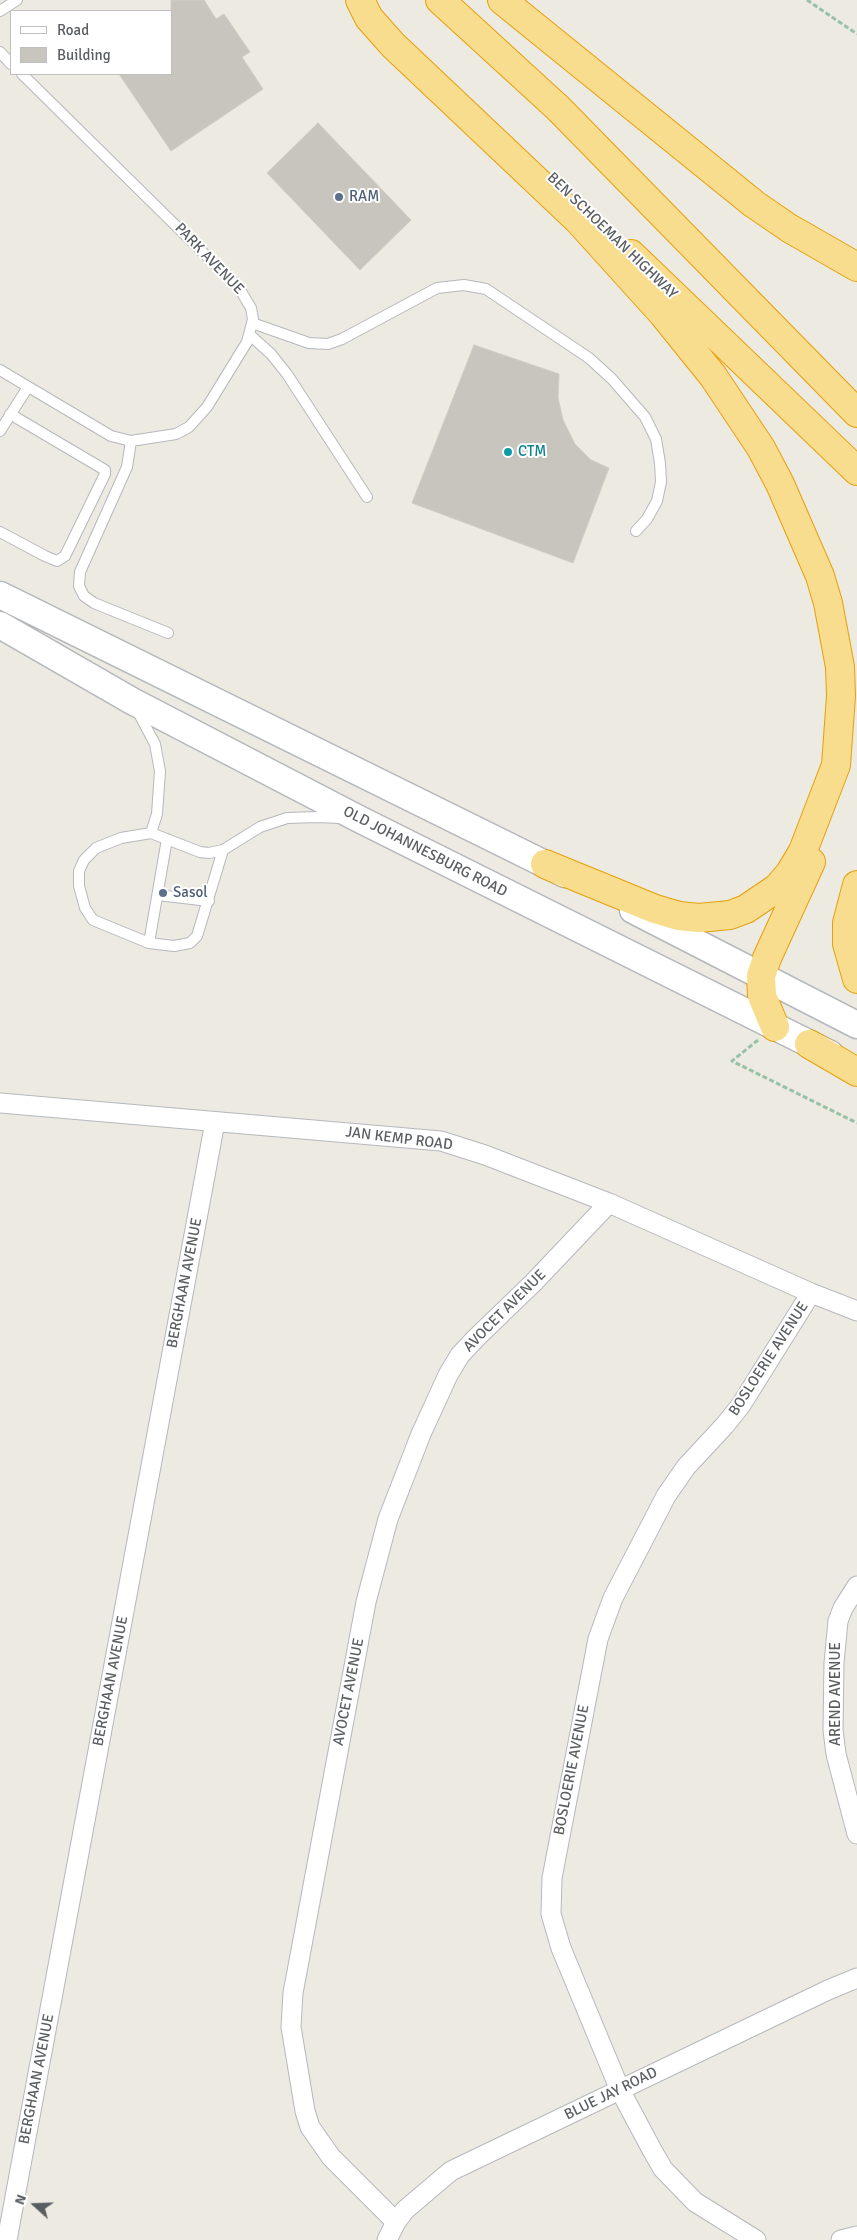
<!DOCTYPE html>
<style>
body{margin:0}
#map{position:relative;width:857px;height:2240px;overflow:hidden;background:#edeae2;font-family:Signika,sans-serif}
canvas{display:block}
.legend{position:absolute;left:10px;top:10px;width:162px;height:65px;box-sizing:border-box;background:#fff;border:1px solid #bdbfc0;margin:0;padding:6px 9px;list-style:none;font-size:15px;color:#5a5e62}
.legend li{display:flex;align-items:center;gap:10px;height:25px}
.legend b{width:25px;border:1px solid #bdbfc0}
.north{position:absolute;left:10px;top:2180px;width:50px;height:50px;-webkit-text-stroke:4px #fff;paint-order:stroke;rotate:290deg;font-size:14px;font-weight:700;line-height:20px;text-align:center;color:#5a5e62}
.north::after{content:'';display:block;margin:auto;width:18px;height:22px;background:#5a5e62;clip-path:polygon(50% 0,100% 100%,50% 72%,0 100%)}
</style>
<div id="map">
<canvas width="857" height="2240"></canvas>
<ul class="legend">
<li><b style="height:6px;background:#fff"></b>Road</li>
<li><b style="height:14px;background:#c8c5bf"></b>Building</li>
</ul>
<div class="north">N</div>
</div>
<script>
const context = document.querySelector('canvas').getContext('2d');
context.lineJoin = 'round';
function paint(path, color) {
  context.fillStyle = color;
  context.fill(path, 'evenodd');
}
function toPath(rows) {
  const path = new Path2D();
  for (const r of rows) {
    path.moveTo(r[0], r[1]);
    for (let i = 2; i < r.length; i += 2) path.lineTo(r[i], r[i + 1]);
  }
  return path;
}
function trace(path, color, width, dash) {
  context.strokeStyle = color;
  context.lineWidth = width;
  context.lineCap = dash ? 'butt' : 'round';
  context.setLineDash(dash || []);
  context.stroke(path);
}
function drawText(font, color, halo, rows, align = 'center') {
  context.font = font + ' Signika,sans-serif';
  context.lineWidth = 4;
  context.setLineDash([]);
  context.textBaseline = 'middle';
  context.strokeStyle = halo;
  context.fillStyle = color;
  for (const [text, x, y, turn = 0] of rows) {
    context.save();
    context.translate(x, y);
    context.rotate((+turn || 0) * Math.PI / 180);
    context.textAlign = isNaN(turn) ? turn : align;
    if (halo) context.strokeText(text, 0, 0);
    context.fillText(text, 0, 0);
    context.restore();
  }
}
const building = toPath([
 [171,0,204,0,216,19,224,14,250,52,242,57,263,89,171,151,119,74,171,74,171,0],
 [318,123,411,220,360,270,267,173,318,123],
 [474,345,559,374,558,398,563,420,575,444,591,460,609,468,573,563,412,503,474,345]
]);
paint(building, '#c8c5bf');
trace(building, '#d1ccc1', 1);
const lane = toPath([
 [0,11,17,0],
 [0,52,11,64],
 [252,323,309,343,328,344,342,339,437,288,464,285,486,289,589,358,612,379,645,417,656,439,660,463,661,482,657,501,647,519,636,531],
 [250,335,271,354,287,374,367,497],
 [0,370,111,436,131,441,176,434,189,427,207,407,247,342,253,319,251,308,239,288,22,74],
 [0,431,28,387],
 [131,441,127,467,80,572,79,586,84,596,94,603,168,633],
 [0,532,45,556,57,561,65,556,105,474,105,470,10,414],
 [138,712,155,744,160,771,157,814,151,833,200,852,209,853,223,850,260,827,287,818,317,817,340,818],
 [151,833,121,838,96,848,84,860,79,871,79,886,85,908,93,920,149,943,174,946,190,943,197,936,223,850],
 [158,895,209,901],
 [149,943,167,839]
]);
const street = toPath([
 [0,1103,441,1141,485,1155,609,1203,811,1293,857,1311],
 [857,1586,843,1608,838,1621,834,1663,833,1730,836,1754,857,1834],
 [396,2222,331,2157,310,2127,305,2111,291,2027,293,1993,366,1602,388,1519,421,1434,448,1375,460,1355,476,1338,534,1282,609,1203],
 [7,2240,215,1122],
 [387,2240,396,2222,405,2210,451,2171,828,1990,857,1978],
 [756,2240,695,2202,663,2169,652,2150,620,2090,561,1948,551,1914,552,1878,598,1639,613,1598,666,1496,686,1467,725,1425,741,1405,811,1293],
 [841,2240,857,2236]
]);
const secondary = toPath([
 [0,595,565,874],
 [0,625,132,701,361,820,830,1054],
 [633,910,857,1025]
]);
const highway = toPath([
 [360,0,369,18,393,45,578,220,663,314,713,376,761,448,780,484,820,576,828,603,840,667,841,696,836,765,803,851,790,873,777,888,746,909,730,915,699,918,679,916,655,909,545,864],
 [440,0,558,108,857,413],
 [502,0,754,204,789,228,857,267],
 [631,254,857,471],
 [857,885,847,923,847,944,857,979],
 [775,1027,762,996,761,976,767,958,811,862],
 [809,1044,857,1072]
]);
trace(lane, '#b5b8bc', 12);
trace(street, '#b5b8bc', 21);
trace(secondary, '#b4b7bc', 29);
trace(highway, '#e5a00a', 30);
trace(toPath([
 [807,0,857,34],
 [758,1040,732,1061,857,1123]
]), '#97c2a4', 3, [5, 2.5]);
trace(lane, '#fff', 10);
trace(street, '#fff', 19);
trace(secondary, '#fff', 26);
trace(highway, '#f8dd8e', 28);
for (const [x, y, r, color] of [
 [339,197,5,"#5c6f8a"],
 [508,452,5,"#0f9aa8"],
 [163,893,5,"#5c6f8a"]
]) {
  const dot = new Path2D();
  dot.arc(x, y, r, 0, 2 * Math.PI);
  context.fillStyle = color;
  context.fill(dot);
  trace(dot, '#fff', 2);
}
drawText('15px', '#4e5e75', '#fff', [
 ["RAM",349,197],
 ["Sasol",173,893]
], 'left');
drawText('15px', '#5a5e62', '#fff', [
 ["BEN SCHOEMAN HIGHWAY",612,236,44],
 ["PARK AVENUE",209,259,46],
 ["OLD JOHANNESBURG ROAD",425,852,27],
 ["JAN KEMP ROAD",399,1139,7],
 ["BERGHAAN AVENUE",185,1283,-79],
 ["AVOCET AVENUE",505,1311,-45],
 ["BOSLOERIE AVENUE",769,1359,-57],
 ["BERGHAAN AVENUE",111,1681,-79],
 ["AVOCET AVENUE",349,1692,-79],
 ["AREND AVENUE",836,1694,-90],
 ["BOSLOERIE AVENUE",572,1770,-79],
 ["BERGHAAN AVENUE",37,2079,-79],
 ["BLUE JAY ROAD",611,2094,-26]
]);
drawText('15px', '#0d838f', '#fff', [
 ["CTM",518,452]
], 'left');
</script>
